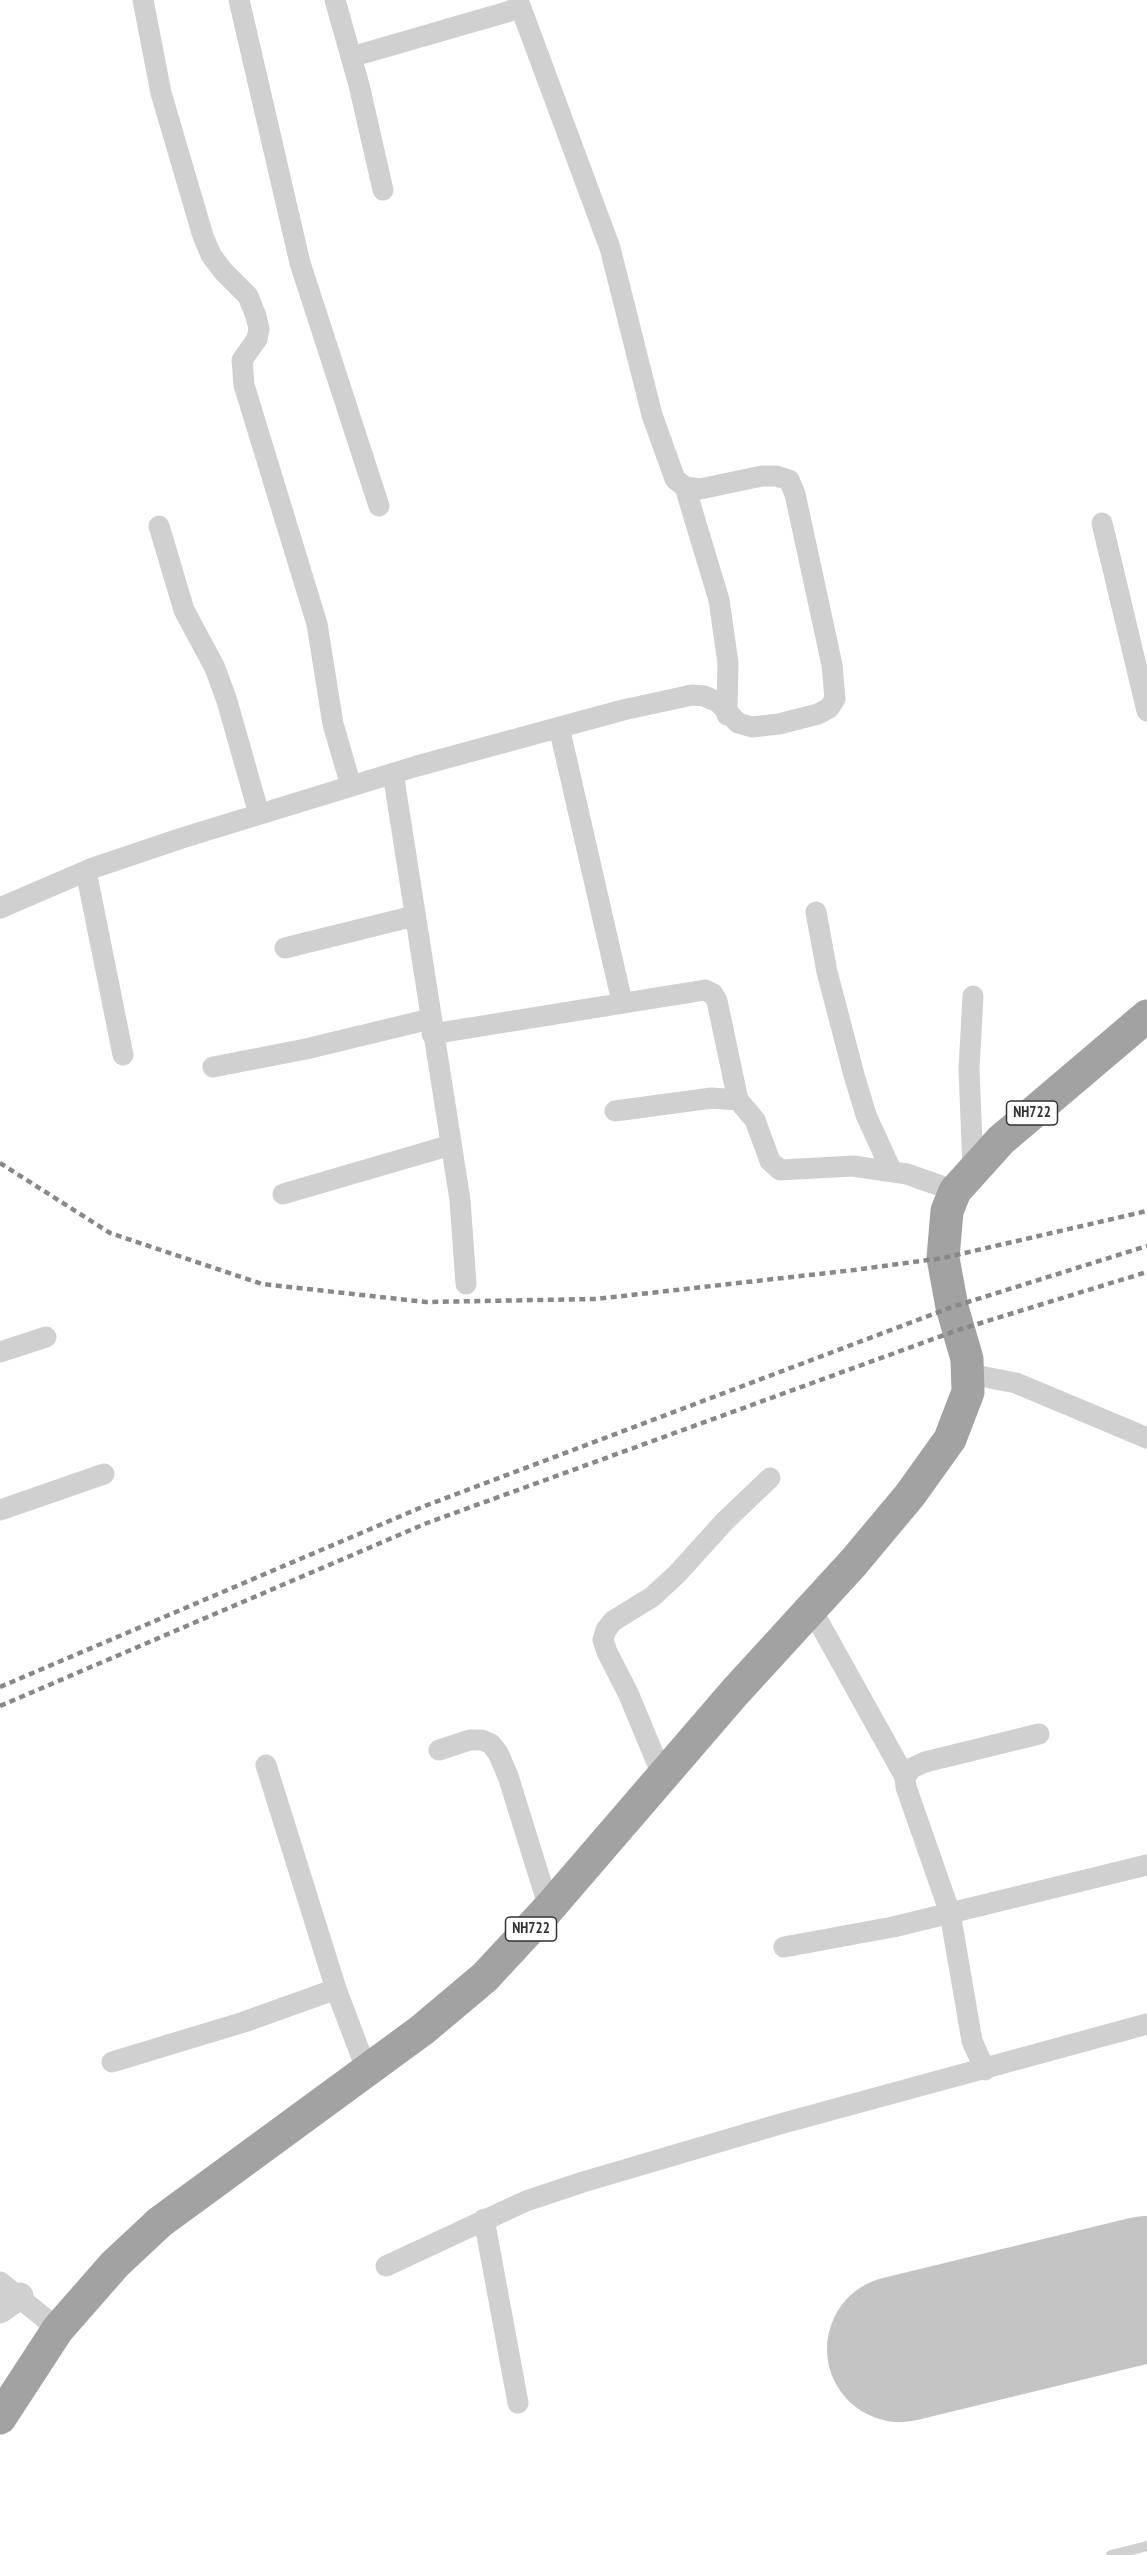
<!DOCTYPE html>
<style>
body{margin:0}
canvas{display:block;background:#fff}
</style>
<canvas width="1147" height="2555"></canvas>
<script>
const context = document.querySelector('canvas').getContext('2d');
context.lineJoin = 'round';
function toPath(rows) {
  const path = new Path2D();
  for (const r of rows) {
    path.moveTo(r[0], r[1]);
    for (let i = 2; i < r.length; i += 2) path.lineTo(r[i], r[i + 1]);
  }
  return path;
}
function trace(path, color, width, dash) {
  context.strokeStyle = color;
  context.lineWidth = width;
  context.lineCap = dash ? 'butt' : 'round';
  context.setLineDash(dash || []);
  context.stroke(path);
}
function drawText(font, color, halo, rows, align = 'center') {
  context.font = font + ' "PT Sans Narrow",sans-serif';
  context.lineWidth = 6;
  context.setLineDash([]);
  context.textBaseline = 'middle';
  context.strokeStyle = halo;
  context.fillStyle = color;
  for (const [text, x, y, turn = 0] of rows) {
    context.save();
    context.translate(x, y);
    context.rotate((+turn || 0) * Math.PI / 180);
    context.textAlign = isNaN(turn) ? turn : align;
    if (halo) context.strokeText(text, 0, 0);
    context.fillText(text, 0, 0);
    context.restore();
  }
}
trace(toPath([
 [900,2349,1147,2289]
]), '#c4c4c4', 146);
trace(toPath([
 [1111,2555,1147,2546]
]), '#d0d0d0', 10);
trace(toPath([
 [143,0,161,93,203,236,211,255,223,271,248,296,256,316,259,329,257,339,242,360,244,385,317,624,333,724,351,786],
 [239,0,300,263,379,506],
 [335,0,359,85,383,190],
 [351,57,521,8],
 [685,487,719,600,728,663,727,715],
 [1102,523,1147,711],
 [159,526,184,610,215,668,227,701,259,814],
 [559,727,622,1002],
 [393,773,460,1200,466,1284],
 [86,871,123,1055],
 [0,908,93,868,182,838,417,766,623,710,692,695,704,696,718,702,738,723,752,727,779,724,818,714,829,708,835,699,832,665,795,494,789,480,776,476,762,476,700,489,685,487,675,479,652,415,610,248,518,0],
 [816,912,827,972,854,1075,866,1115,892,1172],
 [285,948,414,916],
 [973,996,969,1069,973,1169],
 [432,1034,705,990,713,994,717,1001,738,1100],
 [213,1067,306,1049,430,1019],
 [615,1111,712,1098,738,1100,755,1120,770,1161,780,1170,853,1166,907,1174,955,1191],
 [283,1194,451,1145],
 [0,1352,46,1337],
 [970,1374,1016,1383,1147,1438],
 [0,1510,104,1474],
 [811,1608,905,1777],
 [439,1750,470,1740,482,1740,491,1744,498,1753,508,1776,549,1908],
 [266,1765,336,1989,367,2071],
 [663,1777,628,1693,607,1652,603,1640,606,1630,613,1621,652,1597,677,1574,725,1521,770,1478],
 [784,1947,893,1927,1147,1865],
 [112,2062,244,2022,336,1989],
 [985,2070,972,2041,950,1913,906,1787,905,1777,912,1768,925,1762,1039,1734],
 [484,2219,518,2403],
 [386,2266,526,2201,583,2182,780,2124,1147,2024],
 [0,2282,58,2329]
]), '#d0d0d0', 21);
trace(toPath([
 [0,2310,20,2296]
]), '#d0d0d0', 27);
trace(toPath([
 [0,2418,58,2329,115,2264,160,2222,422,2030,485,1977,549,1908,735,1692,854,1562,910,1495,950,1439,968,1392,967,1359,952,1307,943,1258,947,1211,955,1191,1001,1140,1147,1016]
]), '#a2a2a2', 33);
trace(toPath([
 [0,1163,110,1233,262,1284,426,1302,596,1299,854,1270,943,1258,1147,1211],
 [0,1687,422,1507,952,1307,1147,1246],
 [0,1706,427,1523,958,1330,1147,1272]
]), '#888', 4.5, [6, 4.5]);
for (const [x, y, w] of [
 [1032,1113,51],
 [531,1929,51]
]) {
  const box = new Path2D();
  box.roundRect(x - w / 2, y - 12, w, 24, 4.5);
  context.fillStyle = '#fff';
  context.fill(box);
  trace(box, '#333', 1.5);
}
drawText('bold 15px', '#333', null, [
 ["NH722",1032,1113],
 ["NH722",531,1929]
]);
</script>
